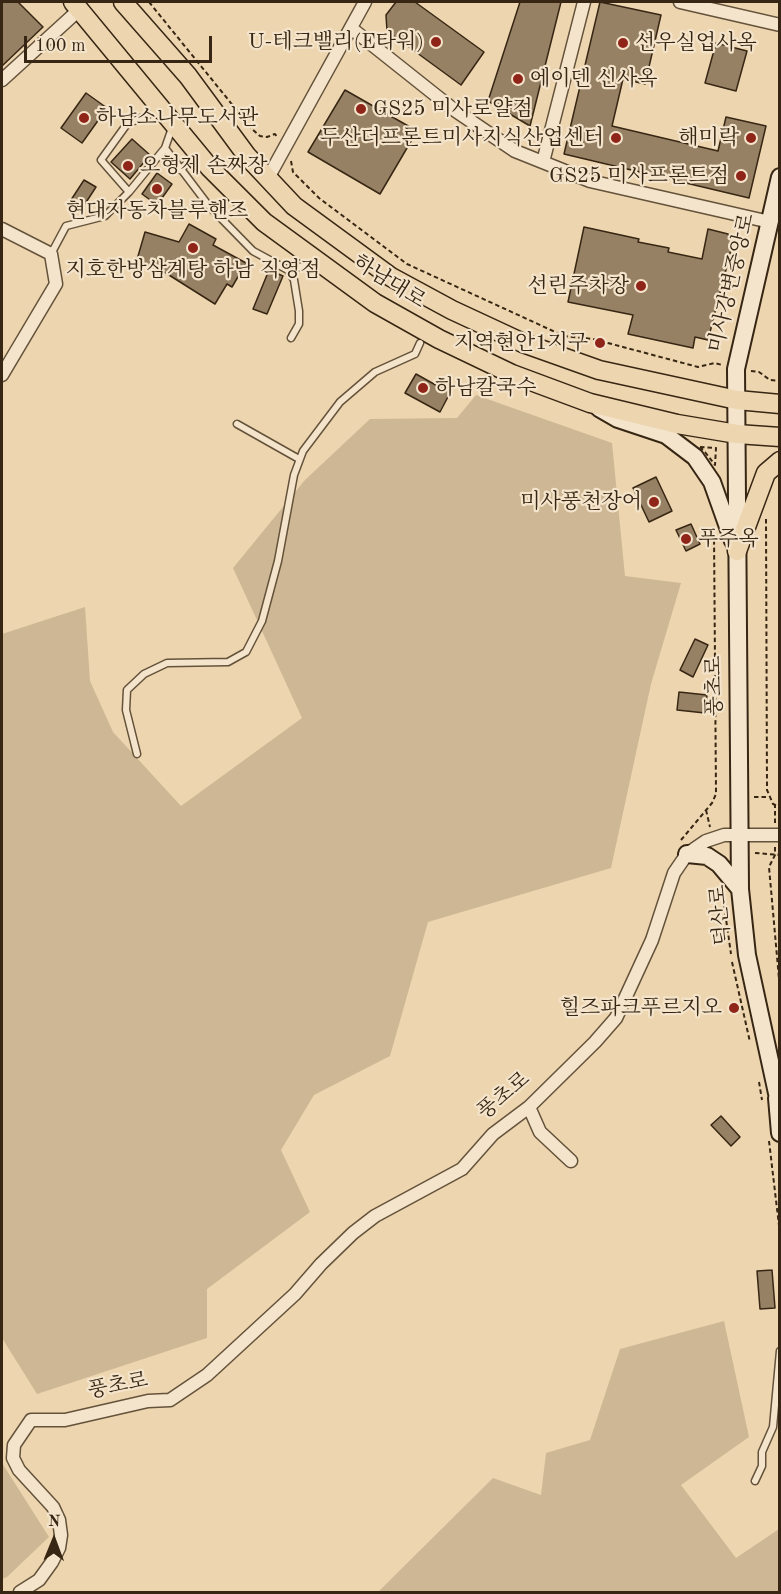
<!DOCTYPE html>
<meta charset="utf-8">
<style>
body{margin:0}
#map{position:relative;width:781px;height:1594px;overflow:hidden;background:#edd5af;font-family:"Old Standard TT",serif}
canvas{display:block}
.frame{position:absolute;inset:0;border:3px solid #372613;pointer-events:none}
.north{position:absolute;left:24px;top:1510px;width:60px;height:60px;-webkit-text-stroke:4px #f3e4cb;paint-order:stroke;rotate:1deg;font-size:16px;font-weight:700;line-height:24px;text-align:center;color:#372613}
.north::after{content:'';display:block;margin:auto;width:21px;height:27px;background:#372613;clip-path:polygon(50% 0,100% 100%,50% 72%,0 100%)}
.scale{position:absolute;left:24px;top:36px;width:188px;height:27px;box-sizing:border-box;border:3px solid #372613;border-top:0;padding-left:8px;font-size:18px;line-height:21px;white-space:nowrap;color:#372613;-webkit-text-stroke:4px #f3e4cb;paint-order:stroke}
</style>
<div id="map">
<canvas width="781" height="1594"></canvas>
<div class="frame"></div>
<div class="north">N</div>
<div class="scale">100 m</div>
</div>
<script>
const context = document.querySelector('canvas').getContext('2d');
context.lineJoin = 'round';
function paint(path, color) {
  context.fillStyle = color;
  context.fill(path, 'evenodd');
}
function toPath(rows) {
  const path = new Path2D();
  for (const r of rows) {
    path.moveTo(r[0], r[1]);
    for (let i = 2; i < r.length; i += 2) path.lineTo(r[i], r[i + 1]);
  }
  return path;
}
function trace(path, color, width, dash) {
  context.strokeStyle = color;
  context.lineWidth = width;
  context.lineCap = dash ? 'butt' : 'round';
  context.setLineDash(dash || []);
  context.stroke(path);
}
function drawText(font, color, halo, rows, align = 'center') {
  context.font = font + ' "Old Standard TT","Noto Serif KR",serif';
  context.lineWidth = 4.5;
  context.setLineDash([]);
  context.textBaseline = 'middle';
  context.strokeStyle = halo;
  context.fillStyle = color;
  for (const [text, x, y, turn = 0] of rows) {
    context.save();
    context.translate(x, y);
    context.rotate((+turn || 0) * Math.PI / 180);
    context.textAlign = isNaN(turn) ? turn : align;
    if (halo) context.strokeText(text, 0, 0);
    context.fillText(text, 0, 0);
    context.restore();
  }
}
paint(toPath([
 [476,395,612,443,625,576,681,583,651,684,611,868,428,922,390,1056,314,1095,281,1150,310,1212,207,1289,207,1338,37,1394,2,1338,2,634,85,607,90,681,113,732,181,806,302,718,233,568,305,480,370,419,457,418],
 [724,1321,749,1437,681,1485,736,1558,779,1529,779,1592,378,1592,493,1478,541,1495,546,1453,590,1440,620,1349],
 [2,1463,49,1537,7,1577,2,1579]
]), '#ceb794');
const building = toPath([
 [2,2,18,2,43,27,2,66,2,2],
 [396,2,415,2,484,52,461,85,387,31,386,15,396,2],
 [520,2,561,2,530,126,488,101,520,2],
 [600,2,661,15,645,84,623,79,612,126,718,151,726,117,766,126,749,198,564,154,600,2],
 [716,43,747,51,736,91,705,83,716,43],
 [345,90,417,131,380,194,308,152,345,90],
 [86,93,107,108,82,143,61,128,86,93],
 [132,139,150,155,130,179,111,162,132,139],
 [157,173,172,184,157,205,142,194,157,173],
 [84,180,96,187,83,207,71,200,84,180],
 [189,224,216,239,213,245,246,263,232,287,227,284,215,304,161,270,136,263,145,232,179,242,189,224],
 [584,227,639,239,638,242,669,248,668,252,702,259,708,229,728,234,733,242,708,340,695,337,693,348,628,334,633,315,568,302,584,227],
 [269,270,283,276,267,314,253,309,269,270],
 [416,374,450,393,440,412,405,393,416,374],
 [656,477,672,511,649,522,633,488,656,477],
 [691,524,700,544,686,551,676,530,691,524],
 [695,639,708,645,693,677,680,670,695,639],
 [679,692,707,695,705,713,677,710,679,692],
 [721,1116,740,1137,731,1146,711,1125,721,1116],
 [772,1270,775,1308,760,1309,757,1271,772,1270]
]);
paint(building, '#968164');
trace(building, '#372613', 1.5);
const lane = toPath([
 [165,148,209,206,253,251,288,270,315,263],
 [180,170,197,154],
 [129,192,101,160,127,124,159,110],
 [51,254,66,226,105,216,129,192,165,148,172,128],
 [288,270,294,280,299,311,299,324,291,338],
 [237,424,299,459],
 [137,754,126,710,127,690,144,674,167,663,228,662,246,652,262,621,278,561,294,475,303,451,340,402,375,372,415,354,420,343],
 [755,1481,762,1466,762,1452,773,1427,780,1351]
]);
const street = toPath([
 [680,2,780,25],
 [351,28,453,109,515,151,590,181,770,222],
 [2,80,80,9],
 [543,162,584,2],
 [268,178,365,2],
 [2,229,51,254,56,284,2,375],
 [529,1107,540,1132,571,1161],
 [20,1592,39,1580,52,1562,59,1548,61,1535,59,1520,53,1507,19,1470,13,1458,14,1445,31,1420,65,1420,148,1401,170,1400,207,1375,295,1294,321,1264,353,1233,375,1216,462,1169,493,1134,529,1107,595,1042,616,1018,652,940,674,873,687,854,706,841,724,835,780,835]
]);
const secondary = toPath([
 [780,177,736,369,740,889,747,955,780,1107],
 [599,408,618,419,666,435,695,457,712,482,733,541],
 [687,854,707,856,719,864,740,889],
 [777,1098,780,1133]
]);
const primary = toPath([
 [73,2,210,168,264,222,375,303,439,339,512,374,590,403,677,424,737,434,780,437],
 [123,2,188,76,247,156,294,206,391,277,452,310,523,343,599,370,737,400,780,404],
 [737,551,766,473,780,461]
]);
trace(lane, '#64523a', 9);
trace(street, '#64523a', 15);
trace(secondary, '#372613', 20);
trace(primary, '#372613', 21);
trace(toPath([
 [149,2,252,129,260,136,267,137,275,134,278,138],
 [291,161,293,172,319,198,407,264,564,336,593,339,698,367,715,363,722,365],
 [751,371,759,372,770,380,780,381],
 [700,447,716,448,715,465,705,452,700,447],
 [766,519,767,790,773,804,780,807],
 [754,797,768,797],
 [706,810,710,827],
 [775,823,775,805],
 [681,840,712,803,716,794,714,534],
 [775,847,775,855,769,867,780,990],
 [755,853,780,855],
 [722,891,731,954],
 [732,962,750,1042],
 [759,1082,762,1100],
 [769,1141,780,1234]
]), '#372613', 2, [4.5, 3]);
trace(lane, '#f3e4cb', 6);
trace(street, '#f3e4cb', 12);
trace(secondary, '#f3e4cb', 16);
trace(primary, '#edd5af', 18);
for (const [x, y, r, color] of [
 [436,42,6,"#8f2418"],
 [623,43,6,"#8f2418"],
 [518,79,6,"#8f2418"],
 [361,109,6,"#8f2418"],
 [84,118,6,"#8f2418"],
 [616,138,6,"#8f2418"],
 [751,138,6,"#8f2418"],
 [128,166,6,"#8f2418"],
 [741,176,6,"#8f2418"],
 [157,189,6,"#8f2418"],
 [193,248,6,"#8f2418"],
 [641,286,6,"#8f2418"],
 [600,343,6,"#8f2418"],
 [423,388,6,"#8f2418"],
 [654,502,6,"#8f2418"],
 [686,539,6,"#8f2418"],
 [734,1008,6,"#8f2418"]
]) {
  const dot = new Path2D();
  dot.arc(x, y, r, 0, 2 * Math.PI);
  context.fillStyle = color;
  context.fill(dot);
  trace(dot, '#f3e4cb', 2);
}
drawText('21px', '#372613', '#f3e4cb', [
 ["U-테크밸리(E타워)",424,42],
 ["선우실업사옥",635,43,"left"],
 ["에이덴 신사옥",530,79,"left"],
 ["GS25 미사로얄점",373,109,"left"],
 ["하남소나무도서관",96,118,"left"],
 ["두산더프론트미사지식산업센터",604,138],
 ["해미락",739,138],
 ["오형제 손짜장",140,166,"left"],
 ["GS25 미사프론트점",729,176],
 ["현대자동차블루핸즈",157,211,"center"],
 ["지호한방삼계탕 하남 직영점",193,270,"center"],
 ["선린주차장",629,286],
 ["지역현안1지구",588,343],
 ["하남칼국수",435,388,"left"],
 ["미사풍천장어",642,502],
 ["푸주옥",698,539,"left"],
 ["힐즈파크푸르지오",722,1008]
], 'right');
drawText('21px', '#372613', '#f3e4cb', [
 ["하남대로",389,282,32],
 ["미사강변중앙로",732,283,-77],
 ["풍초로",715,686,-91],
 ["덕산로",721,915,-95],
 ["풍초로",504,1096,-40],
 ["풍초로",118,1386,-11]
]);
</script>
